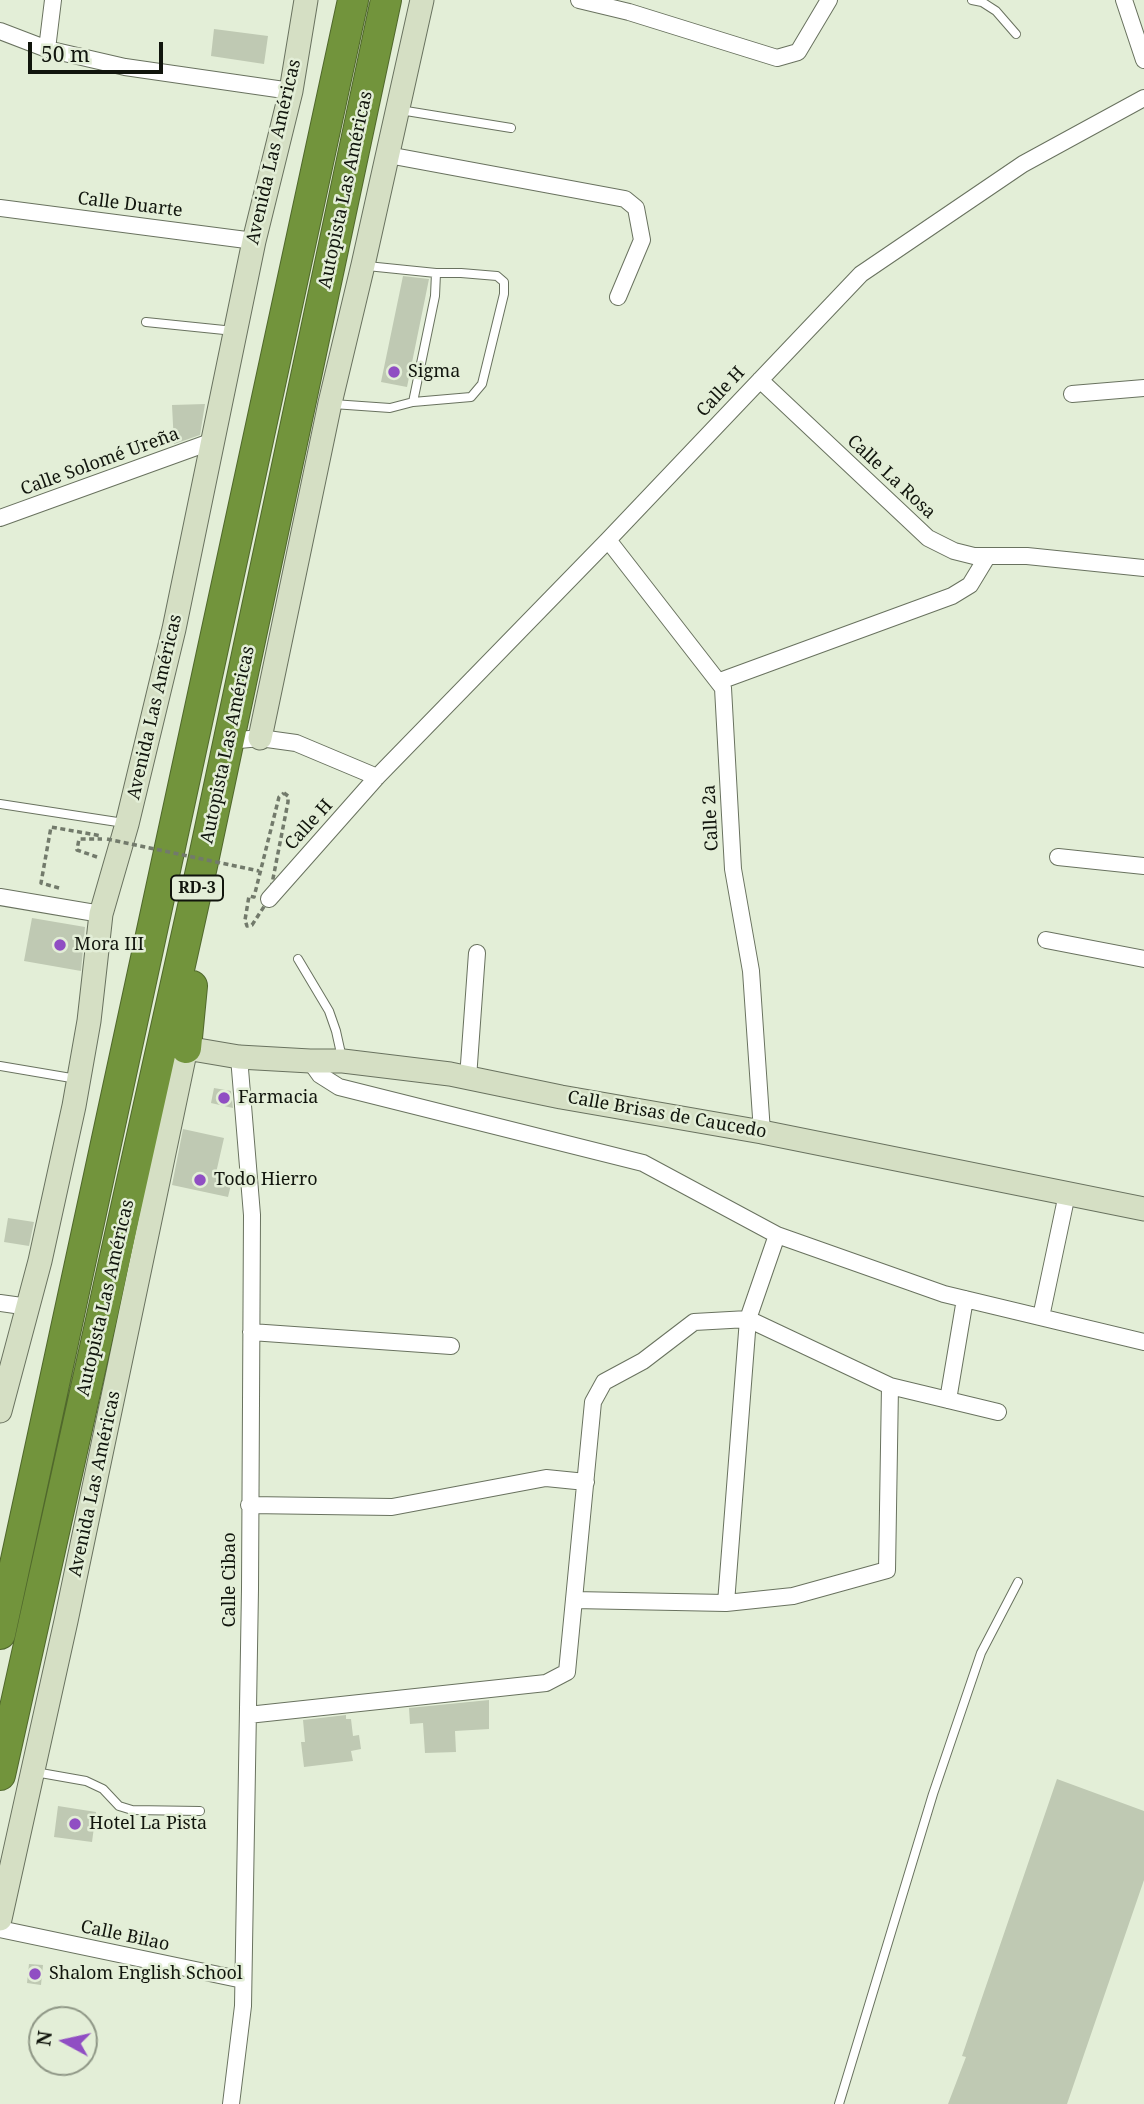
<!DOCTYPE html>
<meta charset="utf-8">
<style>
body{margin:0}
#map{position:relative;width:1144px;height:2104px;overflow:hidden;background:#e3eed7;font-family:"Noto Serif",serif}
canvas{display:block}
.north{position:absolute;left:28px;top:2006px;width:70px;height:70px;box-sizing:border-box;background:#e3eed7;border:2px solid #8f9786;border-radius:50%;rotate:278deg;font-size:19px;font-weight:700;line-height:28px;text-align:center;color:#11150d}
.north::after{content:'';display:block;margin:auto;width:24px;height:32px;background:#904ec3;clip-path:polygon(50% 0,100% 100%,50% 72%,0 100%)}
.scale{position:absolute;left:28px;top:42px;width:135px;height:32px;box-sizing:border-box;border:4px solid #11150d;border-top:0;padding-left:9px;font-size:21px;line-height:24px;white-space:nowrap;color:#11150d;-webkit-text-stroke:5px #e3eed7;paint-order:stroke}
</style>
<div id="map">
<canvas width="1144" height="2104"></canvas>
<div class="north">N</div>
<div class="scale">50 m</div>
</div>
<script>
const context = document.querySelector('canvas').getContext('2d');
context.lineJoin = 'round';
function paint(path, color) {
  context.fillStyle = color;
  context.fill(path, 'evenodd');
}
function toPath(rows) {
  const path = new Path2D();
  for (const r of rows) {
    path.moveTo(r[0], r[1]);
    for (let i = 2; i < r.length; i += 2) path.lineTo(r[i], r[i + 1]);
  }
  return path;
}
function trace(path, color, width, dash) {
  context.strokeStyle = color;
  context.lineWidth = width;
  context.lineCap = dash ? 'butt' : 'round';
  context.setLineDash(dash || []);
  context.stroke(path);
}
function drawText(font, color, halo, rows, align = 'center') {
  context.font = font + ' "Noto Serif",serif';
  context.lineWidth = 5;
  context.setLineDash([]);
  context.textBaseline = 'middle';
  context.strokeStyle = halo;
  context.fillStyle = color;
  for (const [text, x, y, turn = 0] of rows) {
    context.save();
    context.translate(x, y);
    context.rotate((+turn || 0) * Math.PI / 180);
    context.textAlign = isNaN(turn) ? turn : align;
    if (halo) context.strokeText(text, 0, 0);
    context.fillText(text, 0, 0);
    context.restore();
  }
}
paint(toPath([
 [214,29,268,36,264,64,211,56],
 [403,276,429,279,407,387,381,382],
 [205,404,200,435,174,444,172,405],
 [32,918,85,927,81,971,24,961],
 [214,1088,231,1091,233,1108,211,1103],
 [183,1129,224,1138,216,1173,233,1176,228,1197,172,1185],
 [8,1218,34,1222,29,1246,4,1242],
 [489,1700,489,1729,455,1731,456,1752,425,1753,423,1723,410,1724,409,1708],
 [346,1715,346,1719,351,1719,353,1736,359,1735,361,1749,351,1751,353,1761,304,1767,301,1742,305,1742,303,1720],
 [1057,1779,1144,1811,1144,1880,1067,2104,948,2104,966,2057,962,2056],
 [58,1806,96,1812,92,1842,54,1837],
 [29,1964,43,1965,41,1985,27,1983]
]), '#bfc9b3');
const lane = toPath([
 [972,0,982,2,996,11,1016,34],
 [400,110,511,128],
 [146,322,234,331],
 [413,402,471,397,482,384,504,294,504,282,497,276,461,273,436,273],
 [333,404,390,408,413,402,435,296,436,273,367,266],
 [0,804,124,823],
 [298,959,329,1011,336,1031,342,1058],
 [0,1066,77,1079],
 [35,1772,86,1781,103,1789,119,1806,132,1810,200,1811],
 [839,2104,933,1794,981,1653,1018,1582]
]);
const street = toPath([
 [579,0,629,12,777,58,798,52,829,0],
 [1124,0,1144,60],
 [0,31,47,49,125,67,291,91],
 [47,49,53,0],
 [388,155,625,199,636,208,642,240,618,297],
 [0,208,254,241],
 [760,380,928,538,954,551,974,556,1027,556,1144,568],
 [1072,394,1144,388],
 [0,518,213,441],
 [608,540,723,688,733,869,751,971,762,1132],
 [720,681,952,596,970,585,987,557],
 [229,741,260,738,296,743,377,777],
 [1058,857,1144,866],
 [0,897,101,914],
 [269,899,377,777,608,540,861,274,1023,164,1144,98],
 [1046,940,1144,959],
 [310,1061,320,1075,339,1087,643,1163,777,1235,944,1294,1144,1342],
 [468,1078,477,953],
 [0,1303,29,1307],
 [1041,1317,1067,1194],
 [251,1332,451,1346],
 [948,1400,965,1299],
 [249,1505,392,1507,546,1478,586,1482],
 [574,1600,726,1603,793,1596,887,1570,890,1386],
 [726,1603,748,1319,777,1235],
 [248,1715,546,1683,567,1672,593,1402,604,1382,643,1361,694,1322,748,1319,890,1386,998,1412],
 [0,1929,243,1980],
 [231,2104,243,2006,250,1589,252,1215,239,1057]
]);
const secondary = toPath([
 [260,738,330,403,363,265,422,0],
 [0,1411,40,1261,74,1106,89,1021,101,914,127,824,174,629,254,241,291,91,306,0],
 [0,1919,66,1621,186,1048,239,1057,310,1061,343,1061,450,1074,561,1097,762,1132,1144,1209]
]);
const highway = toPath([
 [186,1048,192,986],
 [0,1634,353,0],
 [0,1775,204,857,386,0]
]);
trace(lane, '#69725f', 10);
trace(street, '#69725f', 18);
trace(secondary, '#69725f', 25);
trace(highway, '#50682c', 32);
trace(toPath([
 [284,793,288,796,288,802,269,899,252,925,247,926,245,920,249,896,254,897,279,797,284,793],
 [97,857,77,850,79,839,102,839],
 [59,888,41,883,51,827,102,836]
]), '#727a6b', 3.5, [5, 3.5]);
trace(lane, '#fff', 8);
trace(street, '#fff', 16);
trace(secondary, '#d5dfc4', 23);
trace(highway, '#72943c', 30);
trace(toPath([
 [107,839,259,871]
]), '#727a6b', 3.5, [5, 3.5]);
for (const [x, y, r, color] of [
 [394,372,7,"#904ec3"],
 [60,945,7,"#904ec3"],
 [224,1098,7,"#904ec3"],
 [200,1180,7,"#904ec3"],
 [75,1824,7,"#904ec3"],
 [35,1974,7,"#904ec3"]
]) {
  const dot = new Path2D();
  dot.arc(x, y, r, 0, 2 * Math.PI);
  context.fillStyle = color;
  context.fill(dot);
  trace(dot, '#e3eed7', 2.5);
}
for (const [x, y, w] of [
 [197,888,52]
]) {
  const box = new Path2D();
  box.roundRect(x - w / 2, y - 12.5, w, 25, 5);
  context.fillStyle = '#e3eed7';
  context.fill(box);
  trace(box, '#11150d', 2);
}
drawText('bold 16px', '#11150d', null, [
 ["RD-3",197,888]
]);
drawText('18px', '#11150d', '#e3eed7', [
 ["Avenida Las Américas",274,152,-77],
 ["Autopista Las Américas",346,190,-78],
 ["Calle Duarte",130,205,7],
 ["Calle H",721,392,-47],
 ["Calle Solomé Ureña",100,462,-20],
 ["Calle La Rosa",891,477,43],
 ["Avenida Las Américas",155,707,-77],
 ["Autopista Las Américas",228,745,-78],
 ["Calle 2a",711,818,-93],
 ["Calle H",309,825,-48],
 ["Calle Brisas de Caucedo",667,1115,10],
 ["Autopista Las Américas",106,1298,-77],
 ["Avenida Las Américas",95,1484,-78],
 ["Calle Cibao",230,1580,-90],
 ["Calle Bilao",125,1936,12]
]);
drawText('18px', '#11150d', '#e3eed7', [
 ["Sigma",408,372],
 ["Mora III",74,945],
 ["Farmacia",238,1098],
 ["Todo Hierro",214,1180],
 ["Hotel La Pista",89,1824],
 ["Shalom English School",49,1974]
], 'left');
</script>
